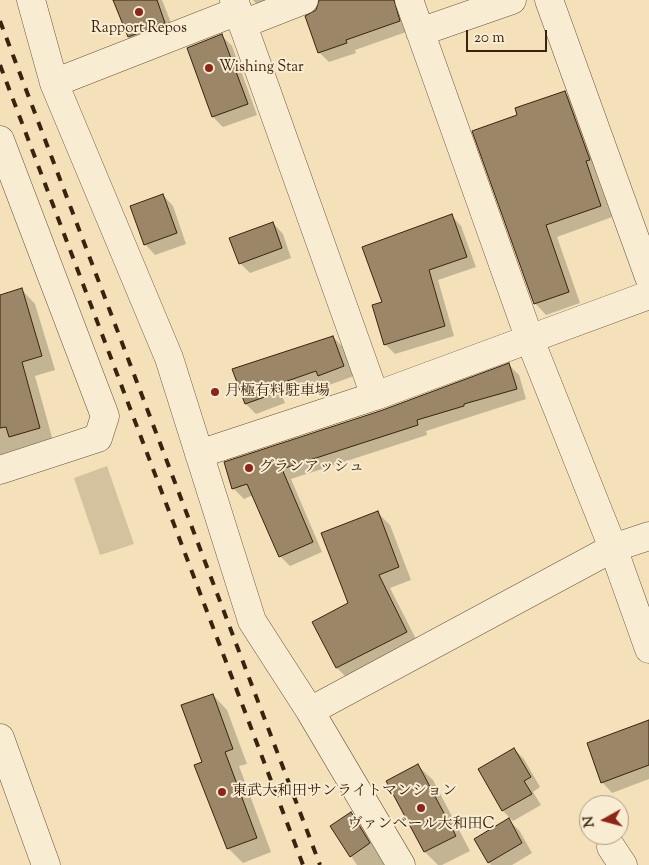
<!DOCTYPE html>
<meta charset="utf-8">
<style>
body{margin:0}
#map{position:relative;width:649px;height:865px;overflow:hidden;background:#f4e1ba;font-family:"Sorts Mill Goudy",serif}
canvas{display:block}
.north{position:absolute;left:579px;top:795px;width:50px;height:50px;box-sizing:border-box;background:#f8ecd2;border:1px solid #ac9c83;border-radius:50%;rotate:263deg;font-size:14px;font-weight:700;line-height:20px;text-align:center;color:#3a230d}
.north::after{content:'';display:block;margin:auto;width:18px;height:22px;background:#8f2418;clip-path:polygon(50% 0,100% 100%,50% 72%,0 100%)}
.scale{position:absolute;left:466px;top:30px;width:81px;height:22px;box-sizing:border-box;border:2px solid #3a230d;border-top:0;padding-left:6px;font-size:15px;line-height:18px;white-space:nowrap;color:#3a230d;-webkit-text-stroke:4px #f8ecd2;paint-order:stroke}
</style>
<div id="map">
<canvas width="649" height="865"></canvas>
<div class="north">N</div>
<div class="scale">20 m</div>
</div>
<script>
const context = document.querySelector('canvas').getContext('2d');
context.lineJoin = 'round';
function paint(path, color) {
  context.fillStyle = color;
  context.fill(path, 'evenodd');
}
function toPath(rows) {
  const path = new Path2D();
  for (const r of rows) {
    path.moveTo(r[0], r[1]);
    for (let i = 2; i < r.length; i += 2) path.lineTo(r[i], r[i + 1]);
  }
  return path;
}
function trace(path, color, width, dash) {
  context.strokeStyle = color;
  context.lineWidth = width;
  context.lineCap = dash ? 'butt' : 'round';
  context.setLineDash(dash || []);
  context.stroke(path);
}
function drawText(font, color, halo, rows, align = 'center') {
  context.font = font + ' "Sorts Mill Goudy","Noto Serif JP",serif';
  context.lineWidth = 4;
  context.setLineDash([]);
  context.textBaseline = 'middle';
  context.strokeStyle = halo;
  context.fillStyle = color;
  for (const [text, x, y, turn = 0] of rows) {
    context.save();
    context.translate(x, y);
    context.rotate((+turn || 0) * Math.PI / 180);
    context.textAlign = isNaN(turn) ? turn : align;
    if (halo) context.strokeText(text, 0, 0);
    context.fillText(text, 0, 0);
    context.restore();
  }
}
paint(toPath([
 [107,466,134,544,100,555,74,478]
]), '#d4c19d');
paint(toPath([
 [114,0,162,0,175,33,139,47,129,37],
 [253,0,282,0,262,9],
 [342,0,399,0,409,31,355,50,356,53,329,62,319,52],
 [222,36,232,46,257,115,223,127,213,117],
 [565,92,576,104,601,171,596,173,612,217,557,237,580,303,546,315,535,303,519,115],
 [163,195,173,206,186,244,155,255,145,244],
 [451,215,461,226,476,267,438,280,454,336,395,354,385,344],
 [273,223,283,234,291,258,250,273,240,263],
 [22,290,35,304,55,370,35,376,53,441,0,456,0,296],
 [333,337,343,347,354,376,329,385,325,381,282,396,285,403,256,414,246,404,234,370],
 [509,365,519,375,526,399,426,431,427,435,291,479,322,552,290,566,280,556,253,495,244,499,233,488,381,412],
 [378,513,390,525,411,580,390,588,419,645,349,680,337,668,350,604],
 [213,695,227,710,247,764,239,766,271,852,243,863,228,848],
 [649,724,649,779,612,793,602,782],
 [514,749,524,759,540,787,533,792,541,805,513,821,503,811,479,769],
 [418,766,433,780,470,851,442,865,438,865,425,852,388,781],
 [351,813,361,823,386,865,357,865,331,827],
 [508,820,519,830,532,853,512,865,491,865,475,839]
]), '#0003');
const building = toPath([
 [113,0,157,0,165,23,128,37,113,0],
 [319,0,394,0,400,21,346,40,347,43,318,53,305,16,316,10,319,0],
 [222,34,248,104,212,117,187,48,222,34],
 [565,91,590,160,586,161,601,206,546,225,569,292,534,304,472,131,517,115,515,108,565,91],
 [163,194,177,233,144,245,130,206,163,194],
 [452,214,467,257,429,270,445,326,384,345,372,305,382,302,362,247,452,214],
 [273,222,282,248,239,264,229,238,273,222],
 [22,288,42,356,22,362,40,428,9,437,6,427,0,428,0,295,22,288],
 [333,336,344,366,318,376,316,371,273,386,276,393,245,404,232,369,333,336],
 [509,363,517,389,464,404,464,406,417,420,418,425,282,469,313,542,279,557,247,484,232,489,224,462,380,411,509,363],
 [378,511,399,567,379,575,407,632,336,668,312,622,348,603,321,533,378,511],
 [213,694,233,749,225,752,257,838,227,849,194,765,202,762,181,705,213,694],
 [649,720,649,765,601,783,587,743,649,720],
 [514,748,531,777,524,781,532,794,502,811,478,769,514,748],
 [418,764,456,836,424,852,386,781,418,764],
 [351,812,370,843,350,857,330,826,351,812],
 [509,818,522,843,488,863,474,839,509,818]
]);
paint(building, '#9b8667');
trace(building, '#3a230d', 1);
const minor = toPath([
 [31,0,54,83,169,358,252,621,310,711,401,865],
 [234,0,375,396],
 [549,0,649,277],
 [243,24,304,0],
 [420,32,512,0],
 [54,83,238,11],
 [0,140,105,416,98,438,0,470],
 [199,454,375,396,649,295],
 [649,536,613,548,649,649],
 [310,711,613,548,530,340,409,0],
 [0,738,46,865],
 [611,847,623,865]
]);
trace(minor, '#685238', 29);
trace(minor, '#f8ecd2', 28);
trace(toPath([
 [0,21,320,865],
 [0,65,303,865]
]), '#3a230d', 4, [9, 9]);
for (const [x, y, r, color] of [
 [139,12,5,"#8f2418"],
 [209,68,5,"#8f2418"],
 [215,392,5,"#8f2418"],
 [249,468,5,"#8f2418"],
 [222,792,5,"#8f2418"],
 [421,808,5,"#8f2418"]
]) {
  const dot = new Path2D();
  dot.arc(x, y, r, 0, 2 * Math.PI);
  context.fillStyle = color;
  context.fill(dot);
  trace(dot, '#f8ecd2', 2);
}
drawText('15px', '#3a230d', '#f8ecd2', [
 ["Rapport Repos",139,29,"center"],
 ["Wishing Star",219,68],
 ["月極有料駐車場",225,392],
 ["グランアッシュ",259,468],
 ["東武大和田サンライトマンション",232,792],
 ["ヴァンベール大和田C",421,825,"center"]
], 'left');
</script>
